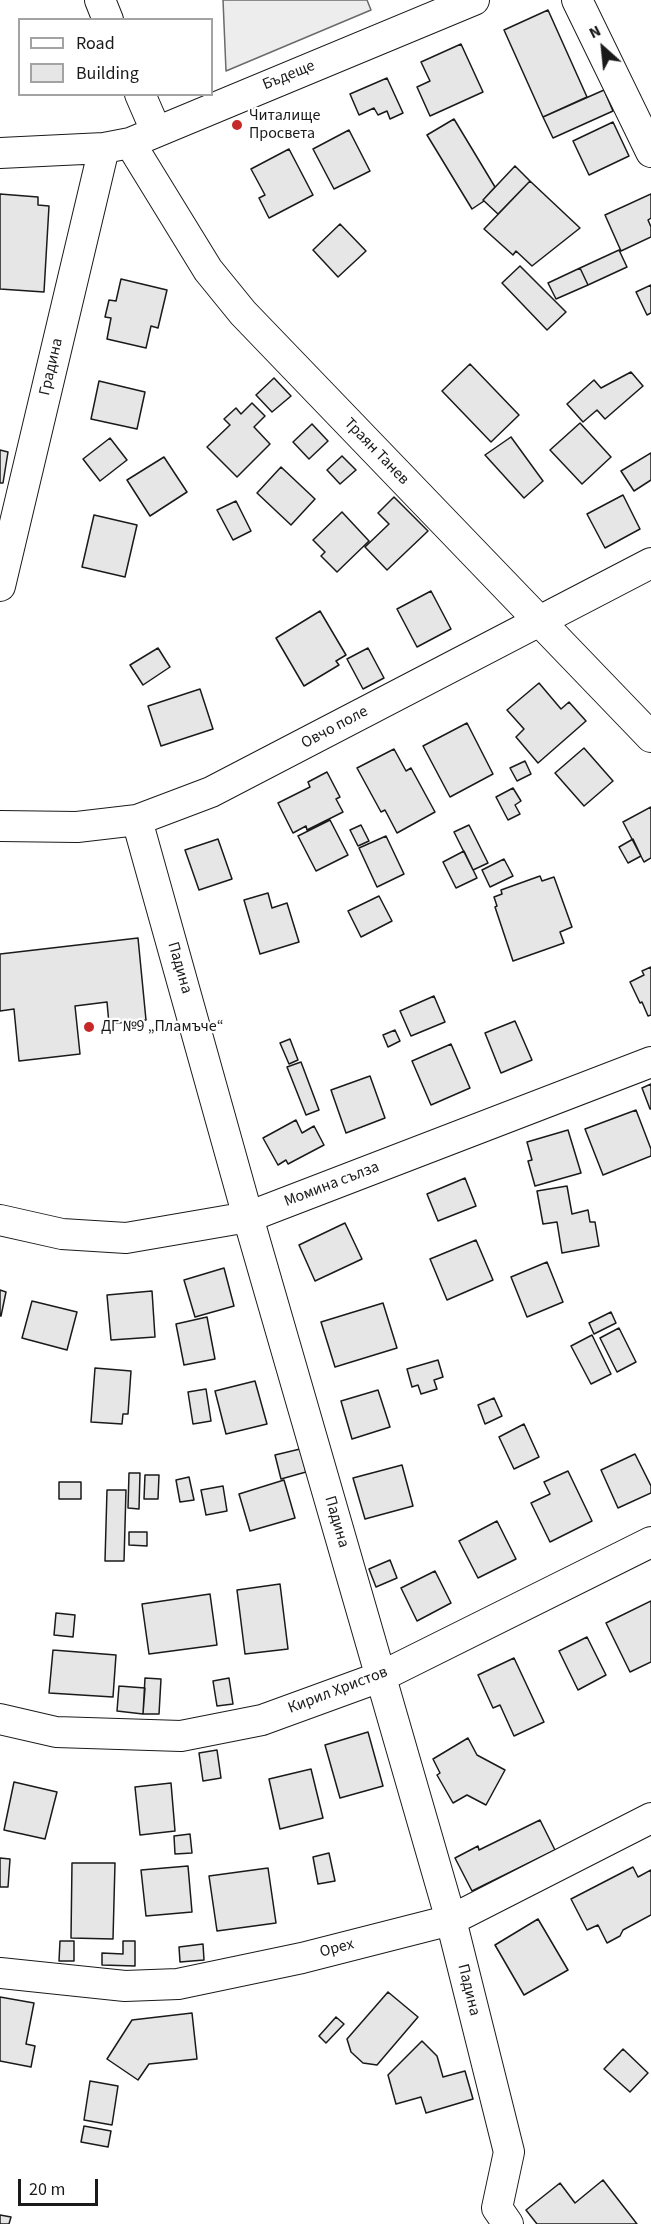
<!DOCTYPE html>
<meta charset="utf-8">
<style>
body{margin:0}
#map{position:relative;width:651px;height:2224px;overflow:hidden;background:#fff;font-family:"Source Sans 3",sans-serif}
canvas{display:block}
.legend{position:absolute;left:18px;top:18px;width:195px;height:78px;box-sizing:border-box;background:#fff;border:2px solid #a3a3a3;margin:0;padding:8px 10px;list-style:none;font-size:18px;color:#1a1a1a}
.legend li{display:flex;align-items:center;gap:12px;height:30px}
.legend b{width:30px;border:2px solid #a3a3a3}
.north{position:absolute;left:573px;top:18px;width:60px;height:60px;-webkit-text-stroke:4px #fff;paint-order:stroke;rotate:333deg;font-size:16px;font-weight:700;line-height:24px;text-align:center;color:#1a1a1a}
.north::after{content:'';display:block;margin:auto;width:21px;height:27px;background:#1a1a1a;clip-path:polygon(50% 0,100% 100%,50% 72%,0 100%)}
.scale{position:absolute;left:18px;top:2179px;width:80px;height:27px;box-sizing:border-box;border:3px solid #1a1a1a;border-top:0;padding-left:8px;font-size:18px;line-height:21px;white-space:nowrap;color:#1a1a1a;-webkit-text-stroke:4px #fff;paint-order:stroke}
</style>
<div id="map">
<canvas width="651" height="2224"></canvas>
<ul class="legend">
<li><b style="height:8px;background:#fff"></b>Road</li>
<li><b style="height:16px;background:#e6e6e6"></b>Building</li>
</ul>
<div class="north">N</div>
<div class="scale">20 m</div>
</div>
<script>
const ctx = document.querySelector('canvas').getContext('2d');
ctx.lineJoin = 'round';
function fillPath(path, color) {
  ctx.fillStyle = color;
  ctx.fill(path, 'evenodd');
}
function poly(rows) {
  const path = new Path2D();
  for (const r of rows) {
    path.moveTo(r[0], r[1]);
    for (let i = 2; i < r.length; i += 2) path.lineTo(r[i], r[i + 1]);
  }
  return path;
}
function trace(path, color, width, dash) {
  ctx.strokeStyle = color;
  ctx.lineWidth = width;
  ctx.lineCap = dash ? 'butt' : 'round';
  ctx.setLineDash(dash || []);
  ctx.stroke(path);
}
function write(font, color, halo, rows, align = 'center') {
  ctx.font = font + ' "Source Sans 3",sans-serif';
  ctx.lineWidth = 4.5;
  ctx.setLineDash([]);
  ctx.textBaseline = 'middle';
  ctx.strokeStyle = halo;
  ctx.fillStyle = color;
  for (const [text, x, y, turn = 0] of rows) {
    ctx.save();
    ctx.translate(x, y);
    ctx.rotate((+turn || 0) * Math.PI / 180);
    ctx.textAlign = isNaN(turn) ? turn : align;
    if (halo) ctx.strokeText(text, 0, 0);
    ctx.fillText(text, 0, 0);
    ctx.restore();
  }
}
const built = poly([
 [223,0,367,0,371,10,226,71,223,0]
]);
const building = poly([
 [548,10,587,97,543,117,504,30,548,10],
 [461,44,483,92,430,116,417,87,430,81,421,62,461,44],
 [387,78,403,113,390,119,387,111,378,115,374,108,359,115,350,94,387,78],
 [604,90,613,111,553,138,543,117,604,90],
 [454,119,495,187,483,200,484,201,472,209,427,135,454,119],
 [613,122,629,156,589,175,573,141,613,122],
 [349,130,370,171,334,189,313,149,349,130],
 [289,149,313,195,269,218,259,198,265,195,251,169,289,149],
 [515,166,530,181,498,214,483,200,515,166],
 [530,181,580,228,532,266,516,251,513,255,484,229,530,181],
 [0,194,38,197,38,205,49,206,44,292,0,289,0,194],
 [651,194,651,218,648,220,651,227,651,237,621,251,605,215,651,194],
 [340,224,366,251,338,277,313,250,340,224],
 [619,250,627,267,588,285,580,268,619,250],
 [520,266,566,312,547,330,502,283,520,266],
 [580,268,588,285,556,299,548,283,580,268],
 [121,279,167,290,158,328,151,326,146,348,107,339,111,318,105,317,109,300,116,301,121,279],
 [651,285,651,313,647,315,636,292,651,285],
 [470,364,519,415,491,442,442,391,470,364],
 [631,372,643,386,605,419,597,410,583,422,567,404,594,380,601,388,631,372],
 [274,378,291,396,272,412,256,395,274,378],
 [99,381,145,392,137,429,91,419,99,381],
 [252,403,265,416,254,427,270,444,237,477,207,447,230,425,224,419,236,408,241,414,252,403],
 [580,423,611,457,582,484,550,450,580,423],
 [312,424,328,441,309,459,293,442,312,424],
 [511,437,543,481,524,498,485,455,511,437],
 [110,438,127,460,100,481,83,459,110,438],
 [0,450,8,452,3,483,0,483,0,450],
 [651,453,651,480,634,491,621,471,651,453],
 [342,456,356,470,340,484,327,470,342,456],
 [164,457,187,492,150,516,127,480,164,457],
 [281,467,315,499,291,525,257,493,281,467],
 [623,495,640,529,605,548,587,514,623,495],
 [394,497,428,531,387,570,365,547,389,524,378,513,394,497],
 [236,501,251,531,233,540,217,510,236,501],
 [342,512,369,541,337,572,321,556,325,552,313,540,342,512],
 [94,515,137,525,125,577,82,567,94,515],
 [431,591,451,629,417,647,397,609,431,591],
 [320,611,346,655,336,661,339,665,304,686,276,638,320,611],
 [158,648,170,667,143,685,130,665,158,648],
 [368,648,384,678,363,689,347,659,368,648],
 [539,683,561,709,569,702,586,721,538,763,516,737,524,729,507,710,539,683],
 [200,689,213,729,161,746,148,706,200,689],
 [467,723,493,774,450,797,423,746,467,723],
 [584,748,613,781,584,806,555,773,584,748],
 [394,749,406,771,411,768,435,812,397,833,385,810,381,812,357,768,394,749],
 [525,761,531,774,517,781,510,768,525,761],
 [327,772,340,797,336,799,343,812,307,830,306,826,293,833,278,803,310,787,308,782,327,772],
 [513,788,521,801,515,805,520,814,508,820,496,797,513,788],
 [651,807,651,858,644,862,623,822,651,807],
 [330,820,348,855,316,871,298,836,330,820],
 [361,825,369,841,358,846,350,830,361,825],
 [469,825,488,863,473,870,454,832,469,825],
 [386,836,404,874,377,887,359,848,386,836],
 [218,839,232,879,199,890,185,850,218,839],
 [633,839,641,856,628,863,619,847,633,839],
 [464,851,477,878,456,888,443,862,464,851],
 [504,859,513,876,490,887,482,870,504,859],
 [540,876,542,881,554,877,572,927,560,932,564,943,513,961,495,907,497,906,494,897,502,894,501,890,540,876],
 [268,893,272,908,287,903,299,942,260,954,244,900,268,893],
 [379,896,392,921,361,937,348,911,379,896],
 [138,938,146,1020,109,1024,107,1002,75,1006,80,1054,19,1061,14,1009,0,1011,0,954,138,938],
 [651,967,651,1015,648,1016,642,1002,640,1003,630,982,644,975,642,971,651,967],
 [434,996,445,1022,411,1036,400,1011,434,996],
 [515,1021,532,1060,501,1073,485,1033,515,1021],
 [395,1030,400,1041,388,1047,383,1035,395,1030],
 [290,1039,298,1060,289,1064,280,1043,290,1039],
 [451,1044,470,1088,431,1105,412,1061,451,1044],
 [301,1062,319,1110,306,1115,287,1067,301,1062],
 [370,1076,385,1118,346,1133,331,1090,370,1076],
 [651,1084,651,1109,650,1109,642,1088,651,1084],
 [636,1110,651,1149,651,1156,603,1175,585,1129,636,1110],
 [296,1120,302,1133,314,1126,324,1145,288,1164,286,1160,278,1165,263,1138,296,1120],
 [568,1130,581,1173,535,1186,528,1161,532,1160,527,1142,568,1130],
 [465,1178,476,1206,438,1221,427,1194,465,1178],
 [567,1186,572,1214,588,1210,590,1222,595,1222,599,1246,562,1253,557,1222,543,1224,537,1191,567,1186],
 [345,1223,362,1259,315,1281,299,1245,345,1223],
 [476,1240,493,1280,447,1300,430,1259,476,1240],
 [547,1262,563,1302,527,1317,511,1277,547,1262],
 [224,1268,234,1306,195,1317,184,1280,224,1268],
 [0,1290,6,1292,1,1316,0,1316,0,1290],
 [152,1291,155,1337,111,1340,107,1295,152,1291],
 [32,1301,77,1312,67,1350,22,1338,32,1301],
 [383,1303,397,1348,335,1367,321,1322,383,1303],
 [611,1312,616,1323,594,1334,589,1323,611,1312],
 [207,1317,215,1359,184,1365,176,1324,207,1317],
 [619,1328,636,1362,617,1372,600,1338,619,1328],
 [592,1335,611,1374,591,1384,571,1346,592,1335],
 [438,1360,443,1377,434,1380,437,1389,421,1394,418,1385,412,1387,407,1369,438,1360],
 [95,1368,131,1371,128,1414,123,1414,122,1424,91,1422,95,1368],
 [255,1381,267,1424,226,1434,215,1391,255,1381],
 [206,1389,211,1421,193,1424,188,1392,206,1389],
 [378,1390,390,1427,352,1439,341,1401,378,1390],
 [494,1398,502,1416,485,1424,478,1405,494,1398],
 [524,1424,539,1457,514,1469,499,1437,524,1424],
 [300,1449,306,1472,281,1479,275,1455,300,1449],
 [635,1454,651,1486,651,1493,618,1508,601,1470,635,1454],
 [402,1465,413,1506,365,1519,353,1478,402,1465],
 [568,1471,592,1521,550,1542,531,1503,550,1494,544,1482,568,1471],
 [129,1473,140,1473,139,1509,128,1508,129,1473],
 [145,1475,159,1475,158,1499,144,1499,145,1475],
 [189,1477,194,1500,180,1502,176,1480,189,1477],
 [284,1480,295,1518,250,1531,239,1494,284,1480],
 [59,1482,81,1482,81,1499,59,1499,59,1482],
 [223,1486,227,1511,206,1515,201,1490,223,1486],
 [107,1490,126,1490,124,1561,105,1561,107,1490],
 [497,1521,516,1559,478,1578,459,1541,497,1521],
 [129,1532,147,1532,147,1546,129,1545,129,1532],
 [390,1560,397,1578,376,1587,369,1569,390,1560],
 [435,1571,451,1603,417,1621,401,1588,435,1571],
 [280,1584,288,1649,245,1654,237,1590,280,1584],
 [210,1594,217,1645,149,1654,142,1604,210,1594],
 [651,1601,651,1662,630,1672,606,1623,651,1601],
 [56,1613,75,1615,73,1637,54,1635,56,1613],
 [587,1637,606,1675,578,1690,559,1651,587,1637],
 [53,1650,116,1655,113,1697,49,1693,53,1650],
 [514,1658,544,1722,514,1736,500,1705,493,1708,478,1675,514,1658],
 [145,1678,161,1679,159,1714,143,1714,145,1678],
 [229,1678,233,1704,217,1706,213,1681,229,1678],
 [119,1686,145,1688,143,1714,117,1711,119,1686],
 [368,1732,383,1786,340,1798,325,1745,368,1732],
 [468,1738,477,1755,505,1770,486,1805,467,1795,453,1803,437,1775,440,1773,433,1759,468,1738],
 [217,1750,221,1778,203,1781,199,1753,217,1750],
 [311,1769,323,1818,280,1829,269,1779,311,1769],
 [14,1782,57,1792,45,1839,4,1830,14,1782],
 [171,1783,175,1831,140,1835,135,1787,171,1783],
 [540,1820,555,1850,472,1891,455,1858,478,1846,479,1850,540,1820],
 [190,1834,192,1853,175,1854,174,1836,190,1834],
 [329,1853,335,1881,318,1884,313,1857,329,1853],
 [0,1858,10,1859,8,1887,0,1887,0,1858],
 [72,1863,115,1863,113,1939,71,1938,72,1863],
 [188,1866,192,1912,146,1916,141,1870,188,1866],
 [633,1867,638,1877,651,1870,651,1915,623,1930,620,1936,607,1943,598,1925,587,1930,571,1899,633,1867],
 [268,1868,276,1923,217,1931,209,1876,268,1868],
 [538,1919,568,1970,524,1995,495,1945,538,1919],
 [60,1941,74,1941,74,1961,59,1961,60,1941],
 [123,1941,135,1941,135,1966,102,1965,102,1953,123,1954,123,1941],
 [203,1944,204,1960,180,1962,179,1947,203,1944],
 [388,1992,418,2017,377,2065,363,2063,351,2052,347,2039,388,1992],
 [0,1997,34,2003,26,2044,35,2046,31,2067,0,2061,0,1997],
 [192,2013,197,2059,149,2064,138,2080,107,2059,132,2020,192,2013],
 [336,2017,344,2024,326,2043,319,2036,336,2017],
 [422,2041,437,2056,443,2077,465,2071,473,2099,426,2113,421,2097,396,2104,388,2075,422,2041],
 [623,2049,648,2073,630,2092,604,2069,623,2049],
 [90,2081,118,2086,112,2125,84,2120,90,2081],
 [84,2126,111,2131,108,2147,81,2142,84,2126],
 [603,2180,637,2224,537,2224,526,2210,560,2183,575,2203,603,2180],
 [0,2215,11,2217,9,2224,0,2224,0,2215]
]);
const minor = poly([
 [100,0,108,20],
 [577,0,651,152],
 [140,94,156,131],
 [130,143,208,270,243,313,651,737],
 [0,153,104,148,130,143,474,0],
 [0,586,104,148],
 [137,820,248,1217,451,1920,509,2152,497,2208,508,2224],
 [0,826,77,827,137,820,211,792,651,563],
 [0,1220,62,1234,126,1238,248,1217,651,1062],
 [0,1719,56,1732,181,1736,262,1720,380,1677,651,1542],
 [0,1973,125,1986,178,1984,302,1958,451,1920,651,1818]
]);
const markers = [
 [237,125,6,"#c62828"],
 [89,1027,6,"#c62828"]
];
const streetNames = [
 ["Бъдеще",289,76,-22],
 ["Градина",52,367,-77],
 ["Траян Танев",376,452,46],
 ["Овчо поле",335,728,-28],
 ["Падина",179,968,74],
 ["Момина сълза",332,1185,-21],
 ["Падина",336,1522,74],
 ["Кирил Христов",338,1691,-21],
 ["Орех",337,1949,-15],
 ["Падина",468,1990,76]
];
const poiNames = [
 ["Читалище",249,116],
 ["Просвета",249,134],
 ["ДГ №9 „Пламъче“",101,1027]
];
fillPath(built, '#ededed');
trace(built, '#6a6a6a', 1.5);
fillPath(building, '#e6e6e6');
trace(building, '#1a1a1a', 1.5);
trace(minor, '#1a1a1a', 32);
trace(minor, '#fff', 30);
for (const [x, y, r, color] of markers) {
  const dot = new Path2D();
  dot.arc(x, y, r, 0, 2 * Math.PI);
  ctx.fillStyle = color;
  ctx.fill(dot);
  trace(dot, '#fff', 2);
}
write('16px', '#1a1a1a', '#fff', streetNames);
write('16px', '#1a1a1a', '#fff', poiNames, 'left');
</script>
